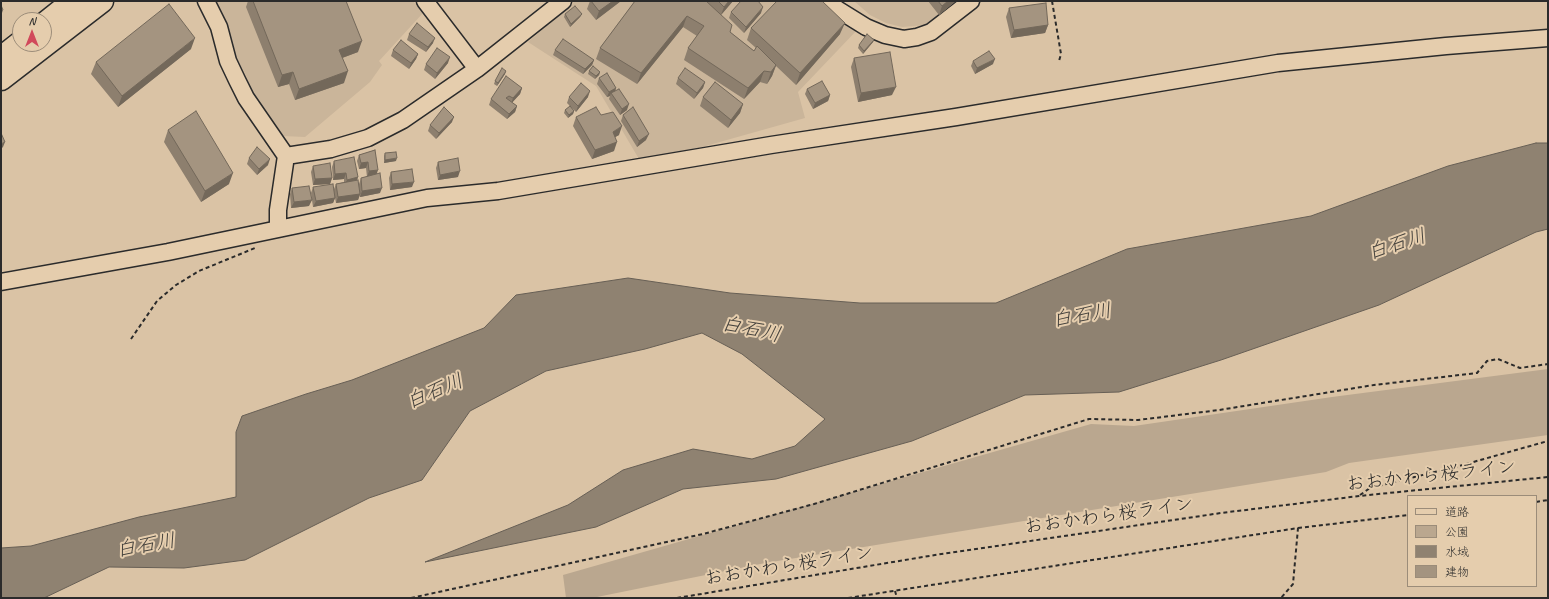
<!DOCTYPE html>
<meta charset="utf-8">
<style>
body{margin:0}
#map{position:relative;width:1549px;height:599px;overflow:hidden;background:#dac3a5;font-family:Caveat,"Klee One",sans-serif}
canvas{display:block}
.frame{position:absolute;inset:0;border:2px solid #2b2b2b;pointer-events:none}
.legend{position:absolute;left:1407px;top:495px;width:130px;height:92px;box-sizing:border-box;background:#e5cdad;border:1px solid #9b8c79;margin:0;padding:5px 7px;list-style:none;font-size:12px;color:#2b2b2b}
.legend li{display:flex;align-items:center;gap:8px;height:20px}
.legend b{width:20px;border:1px solid #9b8c79}
.north{position:absolute;left:12px;top:12px;width:40px;height:40px;box-sizing:border-box;background:#e5cdad;border:1px solid #9b8c79;border-radius:50%;rotate:0deg;font-size:11px;font-weight:700;line-height:16px;text-align:center;color:#2b2b2b}
.north::after{content:'';display:block;margin:auto;width:14px;height:18px;background:#d1495b;clip-path:polygon(50% 0,100% 100%,50% 72%,0 100%)}
</style>
<div id="map">
<canvas width="1549" height="599"></canvas>
<div class="frame"></div>
<ul class="legend">
<li><b style="height:5px;background:#e5cdad"></b>道路</li>
<li><b style="height:11px;background:#baa78f"></b>公園</li>
<li><b style="height:11px;background:#8f8271"></b>水域</li>
<li><b style="height:11px;background:#a49480"></b>建物</li>
</ul>
<div class="north">N</div>
</div>
<script>
const ctx = document.querySelector('canvas').getContext('2d');
ctx.lineJoin = 'round';
function fillPath(path, color) {
  ctx.fillStyle = color;
  ctx.fill(path, 'evenodd');
}
function poly(rows) {
  const path = new Path2D();
  for (const r of rows) {
    path.moveTo(r[0], r[1]);
    for (let i = 2; i < r.length; i += 2) path.lineTo(r[i], r[i + 1]);
  }
  return path;
}
function trace(path, color, width, dash) {
  ctx.strokeStyle = color;
  ctx.lineWidth = width;
  ctx.lineCap = dash ? 'butt' : 'round';
  ctx.setLineDash(dash || []);
  ctx.stroke(path);
}
function write(font, color, halo, rows, align = 'center') {
  ctx.font = font + ' Caveat,"Klee One",sans-serif';
  ctx.lineWidth = 4;
  ctx.setLineDash([]);
  ctx.textBaseline = 'middle';
  ctx.strokeStyle = halo;
  ctx.fillStyle = color;
  for (const [text, x, y, turn = 0] of rows) {
    ctx.save();
    ctx.translate(x, y);
    ctx.rotate((+turn || 0) * Math.PI / 180);
    ctx.textAlign = isNaN(turn) ? turn : align;
    if (halo) ctx.strokeText(text, 0, 0);
    ctx.fillText(text, 0, 0);
    ctx.restore();
  }
}
const built = poly([
 [214,1,413,1,423,13,379,61,382,65,370,82,305,137,283,136,241,76],
 [575,1,825,1,858,29,798,92,805,118,702,147,639,159,596,86,528,42],
 [854,1,962,1,926,25,902,27,886,23,870,15]
]);
const green = poly([
 [1548,369,1548,435,1349,463,1326,472,765,563,592,598,566,598,563,575,1091,424,1134,426,1332,397]
]);
const water = poly([
 [1536,143,1548,143,1548,229,1536,232,1379,305,1221,360,1119,392,1025,395,912,441,776,479,683,489,596,527,425,562,568,505,623,470,693,449,752,459,795,446,825,419,742,354,702,333,645,349,546,371,470,411,422,480,369,498,245,560,184,568,109,567,44,598,1,598,1,548,31,546,139,517,236,497,236,432,242,416,306,394,352,380,484,328,516,295,628,278,730,293,860,303,996,303,1127,249,1311,216,1448,166,1536,143]
]);
const path = poly([
 [1052,1,1061,54,1059,61],
 [131,339,157,301,176,285,199,271,255,248],
 [1360,495,1370,488,1459,466,1548,441],
 [1536,502,1548,500],
 [1298,528,1408,515],
 [895,591,897,598],
 [411,598,703,534,814,504,1089,419,1138,420,1219,410,1374,385,1477,373,1487,361,1498,359,1520,368,1548,364],
 [677,598,935,555,1221,513,1359,496,1548,477],
 [848,598,1298,528,1293,584,1281,598]
]);
const minor = poly([
 [206,1,219,27,228,61,237,80,246,98,286,156,278,210,278,229],
 [425,1,477,69],
 [828,1,837,9,866,27,885,35,904,39,917,37,931,32,971,1],
 [286,156,331,149,368,138,403,120,477,69,563,1],
 [1,282,168,252,427,198,498,191,771,145,956,117,1278,63,1446,46,1548,38]
]);
const highway = poly([
 [44,24,73,1],
 [1,58,20,43],
 [1,79,102,1]
]);
const wall = poly([
 [248,1,346,1,358,52,342,58,344,83,295,100,289,84,278,87,246,7],
 [590,1,621,1,596,20,587,9],
 [635,1,733,1,721,15,730,32,754,51,756,48,747,40,751,28,840,34,796,85,776,66,772,76,767,84,760,82,744,99,684,60,688,48,697,36,683,27,637,84,596,59,600,48],
 [928,1,956,1,939,15],
 [1009,8,1048,25,1045,33,1011,38,1006,17],
 [731,12,761,13,744,33,729,18],
 [565,14,582,14,580,17,570,27,564,17],
 [409,34,433,43,426,52,407,40],
 [874,40,873,42,863,54,858,48,859,45],
 [191,49,118,107,91,74,96,62],
 [393,50,418,54,416,59,409,69,391,56],
 [555,50,594,60,592,65,583,74,553,55],
 [854,58,892,95,858,102,851,67],
 [973,61,993,64,975,74,971,66],
 [448,63,435,79,424,70,426,64],
 [506,71,505,74,497,86,494,84,495,81],
 [589,71,600,72,599,75,595,79,588,74],
 [599,78,616,88,615,92,627,110,620,115,609,99,610,96,607,97,597,84],
 [678,78,705,82,703,88,694,99,676,84],
 [522,88,520,94,512,102,517,106,515,112,507,119,489,105,491,99],
 [807,89,830,95,828,101,813,109,805,94],
 [569,97,588,97,576,112,571,107,574,111,573,114,568,118,564,113,565,110,570,106,567,103],
 [703,97,743,104,740,113,728,128,700,106],
 [601,115,619,135,615,137,614,151,592,159,573,126,576,117],
 [623,115,646,140,637,147,621,121],
 [452,122,436,139,428,131,430,125],
 [168,130,229,184,201,202,164,142],
 [375,150,377,174,380,193,360,197,360,195,358,200,336,203,335,198,333,203,313,207,311,193,313,187,334,189,336,184,344,182,344,179,333,180,332,167,334,161,358,177,357,180,359,184,361,178,367,177,366,168,359,169,357,161,359,155],
 [385,153,396,161,384,163,384,156],
 [249,158,268,165,257,175,247,164],
 [438,162,458,177,438,180,436,168],
 [313,166,332,178,330,184,313,185,311,172],
 [391,172,412,187,390,190,389,178],
 [292,188,309,206,291,208,290,194]
]);
const shadedWall = poly([
 [613,1,621,1,596,20,599,11],
 [729,1,733,1,721,15,724,7],
 [948,1,956,1,939,15,942,6],
 [763,7,761,13,744,33,746,27],
 [3,10,1,16,1,11],
 [582,14,580,17,570,27,571,24],
 [687,16,683,27,637,84,641,73],
 [845,23,840,34,796,85,800,73],
 [1048,25,1045,33,1011,38,1014,30],
 [195,38,191,49,118,107,122,96],
 [435,38,433,43,426,52,428,47],
 [874,40,873,42,863,54,864,51],
 [362,41,358,52,334,61,339,50],
 [418,54,416,59,409,69,411,63],
 [450,57,448,63,435,79,437,73],
 [995,59,993,64,975,74,977,68],
 [594,60,592,65,583,74,585,69],
 [776,65,772,76,767,84,771,72],
 [348,71,344,83,295,100,299,89],
 [506,71,505,74,497,86,498,83],
 [764,71,760,82,744,99,748,88],
 [293,72,289,84,278,87,282,75],
 [600,72,599,75,595,79,596,76],
 [705,82,703,88,694,99,697,93],
 [896,87,892,95,858,102,861,93],
 [522,88,520,94,511,104,513,98],
 [616,88,614,94,611,93,610,96,607,97,609,92],
 [590,91,588,97,576,112,578,106],
 [830,95,828,101,813,109,815,103],
 [629,104,627,110,620,115,622,109],
 [743,104,740,113,728,128,731,120],
 [517,106,515,112,507,119,509,114],
 [574,111,573,114,568,118,569,115],
 [454,117,452,122,436,139,439,133],
 [622,126,619,135,610,140,613,132],
 [649,134,646,140,637,147,639,141],
 [5,142,3,147,1,149,1,144],
 [617,142,614,151,592,159,595,150],
 [397,158,396,161,384,163,385,160],
 [270,159,268,165,257,175,259,169],
 [368,162,366,168,359,169,361,163],
 [378,170,376,176,367,177,369,171],
 [460,171,458,177,438,180,440,175],
 [233,173,229,184,201,202,205,191],
 [346,173,344,179,333,180,335,174],
 [358,177,356,183,344,186,347,180],
 [332,178,330,184,313,185,315,179],
 [414,182,412,187,390,190,392,184],
 [382,188,380,193,360,197,362,191],
 [360,194,358,200,336,203,338,197],
 [335,198,333,203,313,207,316,201],
 [312,200,309,206,291,208,294,202]
]);
const building = poly([
 [253,1,346,1,362,41,339,50,348,71,299,89,293,72,282,75,253,1],
 [591,1,613,1,599,11,591,1],
 [635,1,706,1,732,25,730,32,754,51,757,46,776,65,771,72,764,71,748,88,688,48,704,26,687,16,641,73,600,48,635,1],
 [718,1,729,1,724,7,718,1],
 [741,1,758,1,763,7,746,27,731,12,741,1],
 [777,1,822,1,845,23,800,73,751,28,777,1],
 [938,1,948,1,942,6,938,1],
 [1046,3,1048,25,1014,30,1009,8,1046,3],
 [169,4,195,38,122,96,96,62,169,4],
 [1,5,3,10,1,11,1,5],
 [575,6,582,14,571,24,565,14,575,6],
 [417,23,435,38,428,47,409,34,417,23],
 [867,34,874,40,864,51,859,45,867,34],
 [563,39,594,60,585,69,555,50,563,39],
 [401,40,418,54,411,63,393,50,401,40],
 [437,48,450,57,437,73,426,64,437,48],
 [989,51,995,59,977,68,973,61,989,51],
 [890,52,896,87,861,93,854,58,890,52],
 [593,66,600,72,596,76,589,71,593,66],
 [502,68,506,71,498,83,495,81,502,68],
 [685,68,705,82,697,93,678,78,685,68],
 [607,73,616,88,609,92,599,78,607,73],
 [506,76,522,88,513,98,509,96,506,98,517,106,509,114,491,99,506,76],
 [822,81,830,95,815,103,807,89,822,81],
 [715,82,743,104,731,120,703,97,715,82],
 [581,83,590,91,578,106,569,97,581,83],
 [619,89,629,104,622,109,611,93,619,89],
 [570,106,574,111,569,115,565,110,570,106],
 [444,107,454,117,439,133,430,125,444,107],
 [596,107,601,115,613,112,622,126,613,132,617,142,595,150,576,117,596,107],
 [633,107,649,134,639,141,623,115,633,107],
 [196,111,233,173,205,191,168,130,196,111],
 [1,133,5,142,1,144,1,133],
 [257,147,270,159,259,169,249,158,257,147],
 [375,150,378,170,369,171,368,162,361,163,359,155,375,150],
 [396,152,397,158,385,160,385,153,396,152],
 [354,157,358,177,347,180,346,173,335,174,334,161,354,157],
 [458,158,460,171,440,175,438,162,458,158],
 [330,163,332,178,315,179,313,166,330,163],
 [412,169,414,182,392,184,391,172,412,169],
 [380,173,382,188,362,191,361,178,380,173],
 [358,180,360,194,338,197,336,184,358,180],
 [333,184,335,198,316,201,313,187,333,184],
 [309,186,312,200,294,202,292,188,309,186]
]);
const streetNames = [
 ["おおかわら桜ライン",1431,476,-6],
 ["おおかわら桜ライン",1109,516,-8],
 ["おおかわら桜ライン",789,566,-9]
];
const waterNames = [
 ["白石川",1397,245,-18],
 ["白石川",1082,316,-10],
 ["白石川",751,330,12],
 ["白石川",435,392,-23],
 ["白石川",146,546,-10]
];
fillPath(built, '#cab59a');
fillPath(green, '#baa78f');
fillPath(water, '#8f8271');
trace(water, '#675f55', 1);
trace(minor, '#2b2b2b', 19);
trace(highway, '#2b2b2b', 25);
trace(path, '#2b2b2b', 2, [4, 3]);
trace(minor, '#e5cdad', 16);
trace(highway, '#e5cdad', 22);
fillPath(wall, '#8d7f6e');
fillPath(shadedWall, '#73685a');
fillPath(building, '#a49480');
trace(building, '#73685a', 1);
write('19px', '#2b2b2b', '#e5cdad', streetNames);
write('italic 20px', '#44413c', '#e5cdad', waterNames);
</script>
